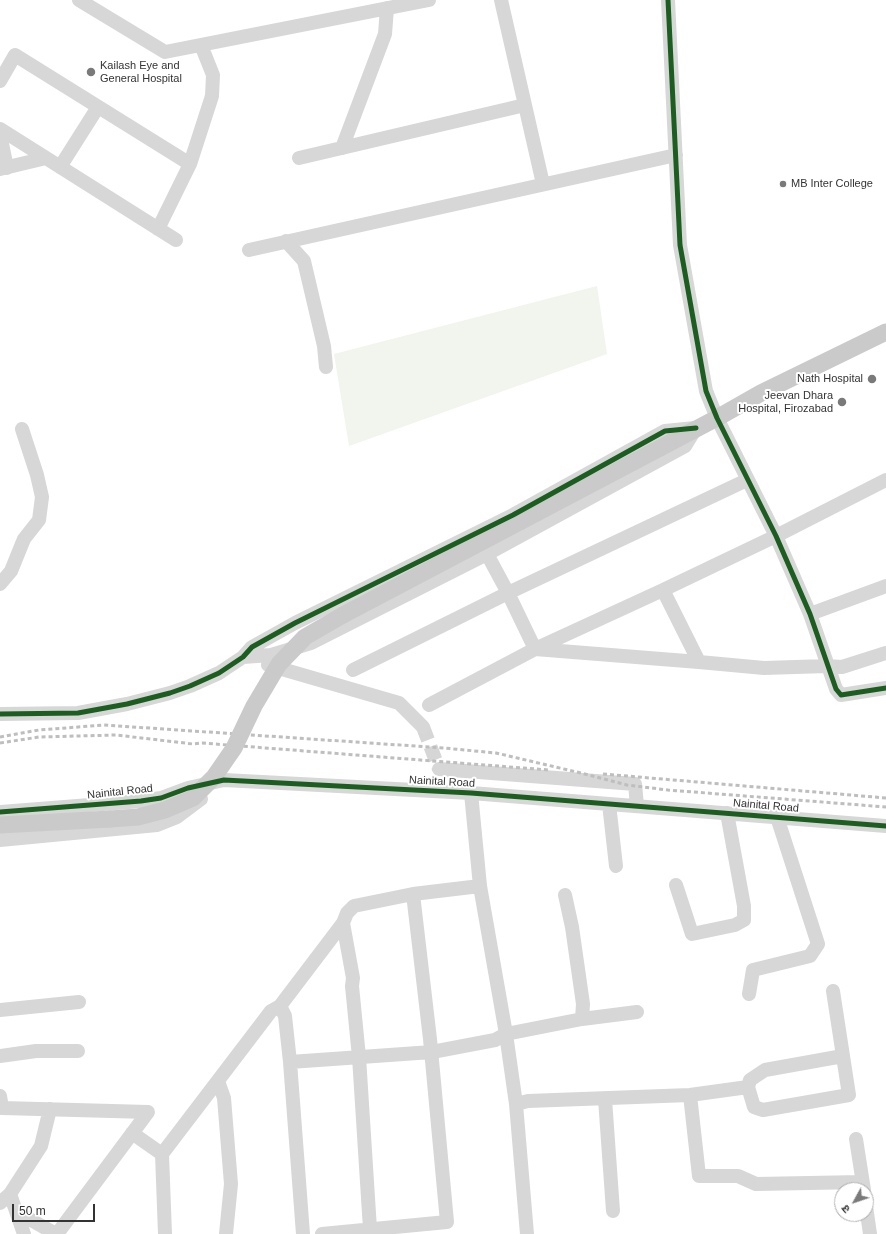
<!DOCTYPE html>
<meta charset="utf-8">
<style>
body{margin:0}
#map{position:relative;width:886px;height:1234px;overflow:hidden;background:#fff;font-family:Helvetica,"Noto Sans Devanagari",sans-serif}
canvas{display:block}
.north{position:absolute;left:834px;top:1182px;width:40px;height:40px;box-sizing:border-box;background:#fff;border:1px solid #adadad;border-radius:50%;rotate:230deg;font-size:11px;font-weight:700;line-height:16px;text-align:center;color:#333}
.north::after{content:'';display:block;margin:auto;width:14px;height:18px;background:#7a7a7a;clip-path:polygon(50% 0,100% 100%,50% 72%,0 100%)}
.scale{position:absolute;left:12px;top:1204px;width:83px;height:18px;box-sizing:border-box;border:2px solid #333;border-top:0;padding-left:5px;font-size:12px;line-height:14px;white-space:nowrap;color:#333;-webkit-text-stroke:3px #fff;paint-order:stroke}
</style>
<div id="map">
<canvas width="886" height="1234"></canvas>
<div class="north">उ</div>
<div class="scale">50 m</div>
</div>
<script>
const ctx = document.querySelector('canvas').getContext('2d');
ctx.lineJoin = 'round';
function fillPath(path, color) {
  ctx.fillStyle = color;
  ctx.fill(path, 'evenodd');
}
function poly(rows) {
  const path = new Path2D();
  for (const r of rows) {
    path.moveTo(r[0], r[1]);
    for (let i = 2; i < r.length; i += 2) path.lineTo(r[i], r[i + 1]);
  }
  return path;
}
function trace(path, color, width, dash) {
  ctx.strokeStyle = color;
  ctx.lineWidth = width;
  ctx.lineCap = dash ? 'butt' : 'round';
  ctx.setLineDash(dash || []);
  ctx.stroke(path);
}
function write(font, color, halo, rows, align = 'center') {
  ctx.font = font + ' Helvetica,sans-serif';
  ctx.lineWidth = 4;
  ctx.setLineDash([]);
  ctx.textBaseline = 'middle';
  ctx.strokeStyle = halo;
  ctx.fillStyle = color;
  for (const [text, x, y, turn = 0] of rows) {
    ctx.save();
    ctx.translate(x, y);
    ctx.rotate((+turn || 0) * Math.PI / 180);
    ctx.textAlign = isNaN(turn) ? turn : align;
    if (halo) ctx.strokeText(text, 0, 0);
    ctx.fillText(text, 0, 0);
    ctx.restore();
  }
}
const green = poly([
 [597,286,607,354,349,446,334,354]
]);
const minorTunnel = poly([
 [423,727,439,769]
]);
const minor = poly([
 [79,0,165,52,429,0],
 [501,0,543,184],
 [668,0,680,245,706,391,717,418,776,536,810,614,836,689,841,695,886,688],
 [0,81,15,55,190,164],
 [0,129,176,240],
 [0,134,7,168],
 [342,148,385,34,387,8],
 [299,158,525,105],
 [60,167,98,107],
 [0,169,46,158],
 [158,229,190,164,212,96,213,75,201,45],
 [286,241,304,261,324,346,326,367],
 [249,250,676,155],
 [886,480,776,536,663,590,699,662,764,668,827,666,842,667,886,653],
 [0,584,11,571,24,539,39,520,42,497,37,475,22,429],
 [810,614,886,586],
 [537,648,663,590],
 [535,649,699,662],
 [243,657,271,655,311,643,487,554,685,446,696,428],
 [268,665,399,703,423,727],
 [353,670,508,593,747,480],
 [429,705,535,649,508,593,487,554],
 [0,714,78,713,127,704,170,693,190,686,219,673,243,657,252,647,295,623,513,515,665,431,695,428],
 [439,769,635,784,637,806],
 [609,804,616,866],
 [0,812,141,801,161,798,188,788,224,780,471,793,886,826],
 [0,840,157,825,177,817,201,799],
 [676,885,692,934,735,925,744,920,744,906,727,813],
 [480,886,506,1034,516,1104,527,1234],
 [565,895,572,927,583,1004,582,1019],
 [343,923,353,978,352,986,359,1057,370,1229],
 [833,991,849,1095,763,1110,754,1107,748,1087,750,1080,765,1070,843,1056],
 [749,994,753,970,810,956,818,944,777,817],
 [280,1006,285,1016,290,1062,303,1234],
 [0,1010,79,1002],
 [0,1056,36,1051,78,1051],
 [290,1062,432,1052,495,1040,506,1034,582,1019,637,1012],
 [218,1081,224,1098,231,1184,226,1234],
 [690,1095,699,1176,738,1176,756,1184,862,1182],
 [0,1096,2,1108,148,1112,57,1234],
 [605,1099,613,1211],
 [516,1104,528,1101,690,1095,748,1087],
 [132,1133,162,1154],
 [856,1139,864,1190],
 [10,1194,41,1146,50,1109],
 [0,1203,10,1194,24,1234],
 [866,1206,870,1234],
 [17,1212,56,1234],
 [165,1234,162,1154,271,1011,280,1006,343,923,347,913,354,906,413,894],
 [322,1234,447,1222,430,1039,413,894,480,886,471,793]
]);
const major = poly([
 [343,615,717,418,761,393,886,332],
 [0,825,110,819]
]);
const rail = poly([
 [0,737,39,730,104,725,444,748,496,753,581,773,627,785,668,790,886,807],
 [0,743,39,737,116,735,193,744,202,743,549,770],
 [603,774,886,798]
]);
const majorBridge = poly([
 [110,819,138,817,165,810,193,798,214,777,234,748,254,706,279,664,305,637,343,615]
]);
const cycleway = poly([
 [668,0,680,245,706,391,717,418,776,536,810,614,836,689,841,695,886,688],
 [0,714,78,713,127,704,170,693,190,686,219,673,243,657,252,647,295,623,513,515,665,431,696,428],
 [0,812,141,801,161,798,188,788,224,780,471,793,886,826]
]);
const markers = [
 [91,72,5,"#7a7a7a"],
 [783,184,4,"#7a7a7a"],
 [872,379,5,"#7a7a7a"],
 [842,402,5,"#7a7a7a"]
];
const poiNames = [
 ["Kailash Eye and",100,66],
 ["General Hospital",100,79],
 ["MB Inter College",791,184],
 ["Nath Hospital",863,379,"right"],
 ["Jeevan Dhara",833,396,"right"],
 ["Hospital, Firozabad",833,409,"right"]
];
const streetNames = [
 ["Nainital Road",442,782,3],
 ["Nainital Road",120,792,-6],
 ["Nainital Road",766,806,5]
];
fillPath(green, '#f1f5ed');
trace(minorTunnel, '#d6d6d6', 14, [14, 7]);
trace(minor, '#d7d7d7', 14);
trace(major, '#cacaca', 17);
trace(rail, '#bebebe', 3, [4, 3]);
trace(majorBridge, '#cacaca', 17);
trace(cycleway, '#1b5e20', 5);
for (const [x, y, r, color] of markers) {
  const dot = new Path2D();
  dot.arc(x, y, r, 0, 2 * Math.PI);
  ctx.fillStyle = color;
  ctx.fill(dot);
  trace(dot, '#fff', 1.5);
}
write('11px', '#333', '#fff', poiNames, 'left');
write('11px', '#333', '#fff', streetNames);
</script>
